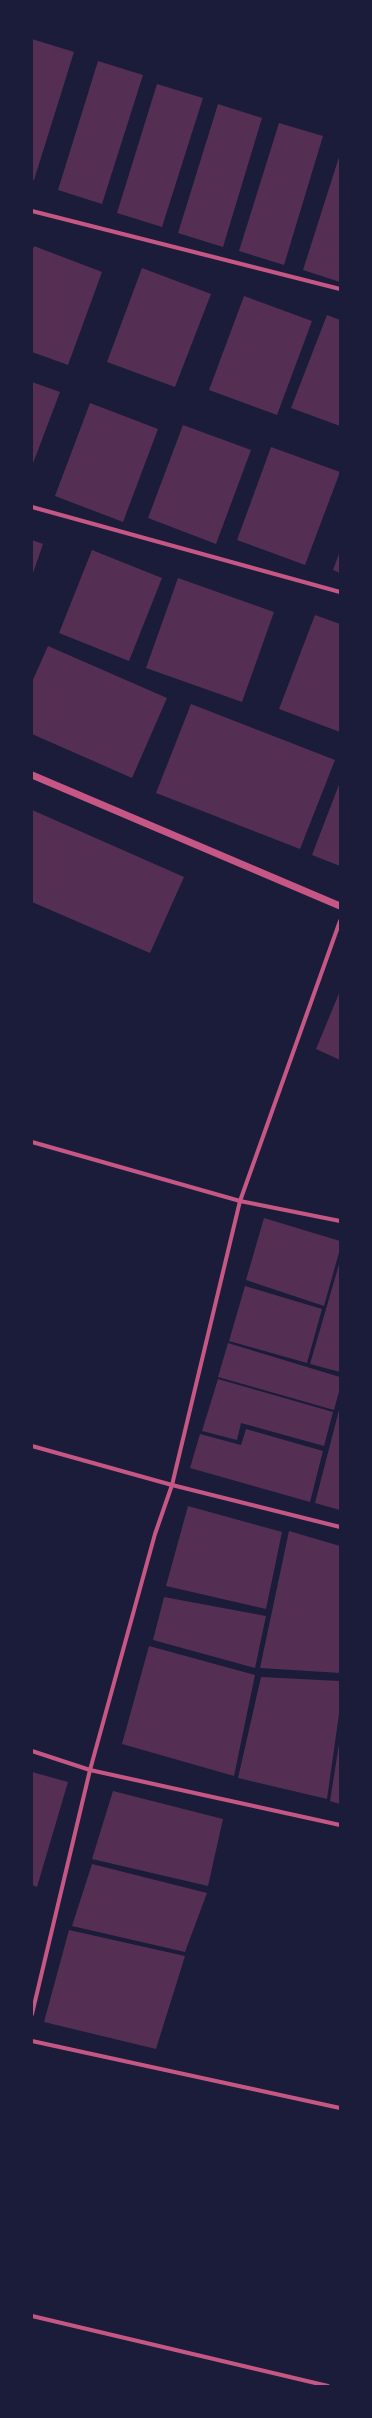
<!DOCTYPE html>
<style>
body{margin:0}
#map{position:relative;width:372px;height:2418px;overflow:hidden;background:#1b1b3a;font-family:Ubuntu,sans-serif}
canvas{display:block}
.frame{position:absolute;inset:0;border:33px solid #1b1b3a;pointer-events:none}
</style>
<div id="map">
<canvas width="372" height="2418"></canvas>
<div class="frame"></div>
</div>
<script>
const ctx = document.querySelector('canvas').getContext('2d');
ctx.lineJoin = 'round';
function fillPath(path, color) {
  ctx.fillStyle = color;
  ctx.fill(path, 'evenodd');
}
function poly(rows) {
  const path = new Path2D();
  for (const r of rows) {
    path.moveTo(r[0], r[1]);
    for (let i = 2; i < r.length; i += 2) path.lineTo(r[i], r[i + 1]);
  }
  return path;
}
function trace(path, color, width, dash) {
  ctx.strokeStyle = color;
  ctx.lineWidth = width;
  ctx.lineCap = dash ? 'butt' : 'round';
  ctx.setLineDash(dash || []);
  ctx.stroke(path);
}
const building = poly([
 [32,39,74,52,34,180,32,180],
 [98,61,143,75,102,204,58,190],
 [157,84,203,98,162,227,117,213],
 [218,104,262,118,223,247,178,233],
 [279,123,323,136,284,265,239,251],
 [340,154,340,282,303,270],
 [34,246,102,272,68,365,32,352,32,252],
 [142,268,211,294,175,387,107,362],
 [244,296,312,321,277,415,209,390],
 [327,315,340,320,340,426,291,408],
 [32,382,60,392,32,466],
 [90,403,158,429,123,522,55,496],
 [183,425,251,450,216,544,148,518],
 [271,447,340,472,305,565,237,540],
 [32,540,43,544,32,576],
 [92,550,162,578,129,661,59,633],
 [340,551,340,573,333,570],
 [178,578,274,612,242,702,146,668],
 [315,615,340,624,340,732,279,709],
 [48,646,167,698,132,778,32,734,32,682],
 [191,704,335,760,300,849,156,793],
 [340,782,340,866,312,855],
 [32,810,184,877,150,953,32,902],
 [340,991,340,1060,316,1049],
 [264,1218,340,1241,340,1249,324,1306,246,1280],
 [340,1261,340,1372,310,1364],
 [245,1286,322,1309,307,1363,229,1341],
 [228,1343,340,1377,340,1388,334,1410,218,1377],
 [218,1379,333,1412,324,1446,241,1423,237,1440,202,1431],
 [339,1410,340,1410,340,1510,315,1503],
 [246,1429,323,1451,310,1502,190,1468,200,1434,241,1445],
 [188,1506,282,1532,266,1609,166,1586],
 [289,1531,340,1546,340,1673,260,1668],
 [164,1597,266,1616,255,1668,153,1640],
 [149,1646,255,1675,234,1776,122,1744],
 [261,1677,340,1681,340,1707,327,1799,238,1778],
 [339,1744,340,1744,340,1804,330,1801],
 [32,1772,68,1782,37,1887,32,1885],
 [113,1791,223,1819,208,1886,92,1859],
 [92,1864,207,1893,185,1952,72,1926],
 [69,1930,185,1956,156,2049,44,2022]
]);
const minor = poly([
 [32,211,340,289],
 [32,507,340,592],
 [32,1142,240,1201,340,1221],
 [32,1446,172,1485,340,1527],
 [32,1751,90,1770,340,1825],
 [32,2014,90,1770,155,1534,172,1485,240,1201,340,921],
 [32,2041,340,2108],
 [32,2316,328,2386]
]);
const tertiary = poly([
 [32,775,340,906]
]);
fillPath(building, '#542f53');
trace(minor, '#c65784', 4);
trace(tertiary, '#c65784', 7);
</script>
